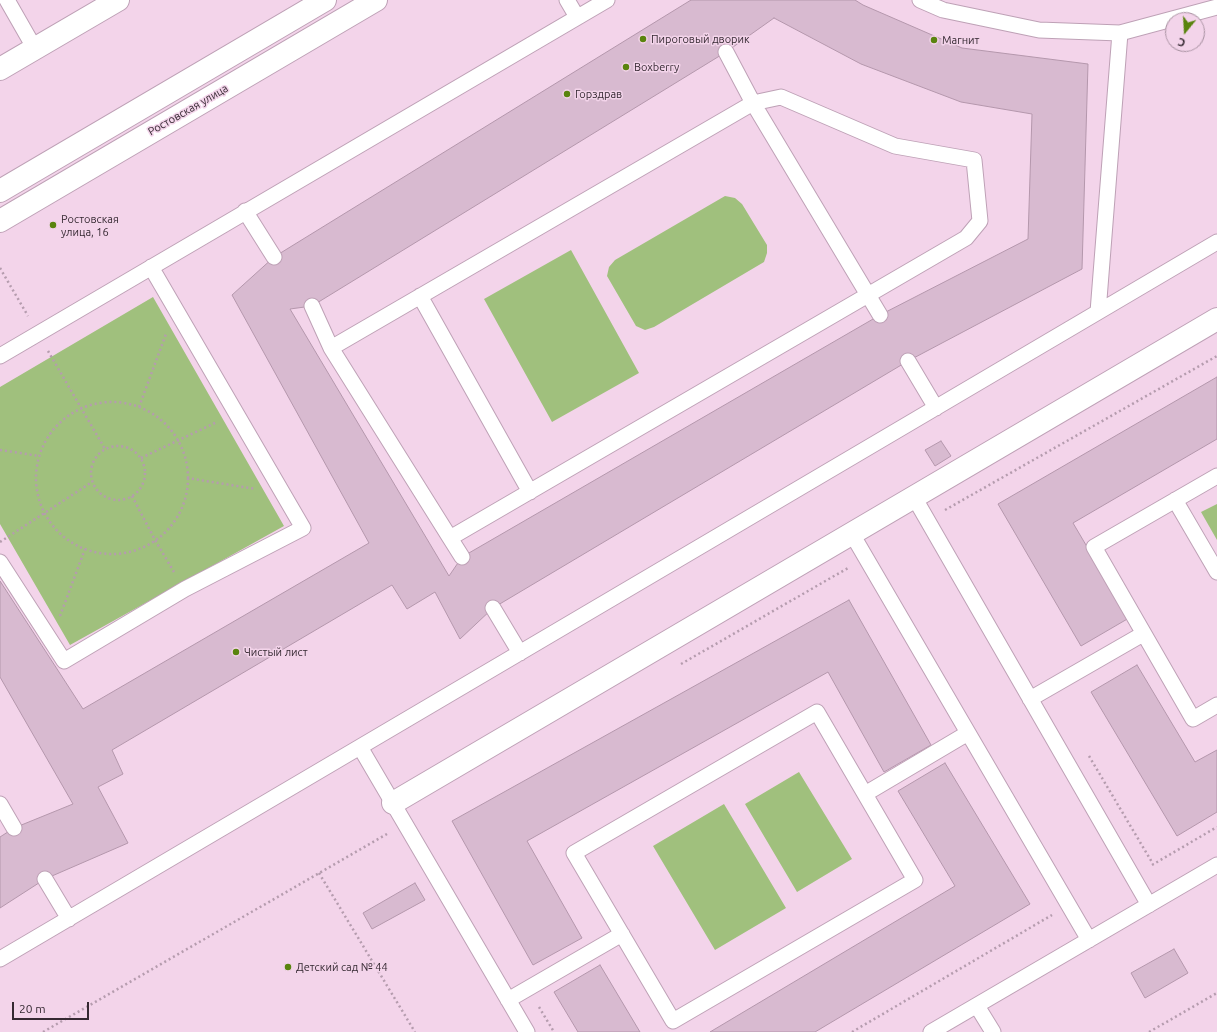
<!DOCTYPE html>
<meta charset="utf-8">
<style>
body{margin:0}
#map{position:relative;width:1217px;height:1032px;overflow:hidden;background:#f3d4ea;font-family:Ubuntu,sans-serif}
canvas{display:block}
.north{position:absolute;left:1165px;top:12px;width:40px;height:40px;box-sizing:border-box;background:#f3d4ea;border:1px solid #a790a0;border-radius:50%;rotate:198deg;font-size:11px;font-weight:700;line-height:16px;text-align:center;color:#352932}
.north::after{content:'';display:block;margin:auto;width:14px;height:18px;background:#59840e;clip-path:polygon(50% 0,100% 100%,50% 72%,0 100%)}
.scale{position:absolute;left:12px;top:1002px;width:77px;height:18px;box-sizing:border-box;border:2px solid #352932;border-top:0;padding-left:5px;font-size:12px;line-height:14px;white-space:nowrap;color:#352932;-webkit-text-stroke:3px #f3d4ea;paint-order:stroke}
</style>
<div id="map">
<canvas width="1217" height="1032"></canvas>
<div class="north">С</div>
<div class="scale">20 m</div>
</div>
<script>
const ctx = document.querySelector('canvas').getContext('2d');
ctx.lineJoin = 'round';
function fillPath(path, color) {
  ctx.fillStyle = color;
  ctx.fill(path, 'evenodd');
}
function poly(rows) {
  const path = new Path2D();
  for (const r of rows) {
    if (r.length === 3) {
      path.moveTo(r[0] + r[2], r[1]);
      path.arc(r[0], r[1], r[2], 0, 2 * Math.PI);
      continue;
    }
    path.moveTo(r[0], r[1]);
    for (let i = 2; i < r.length; i += 2) path.lineTo(r[i], r[i + 1]);
  }
  return path;
}
function trace(path, color, width, dash) {
  ctx.strokeStyle = color;
  ctx.lineWidth = width;
  ctx.lineCap = dash ? 'butt' : 'round';
  ctx.setLineDash(dash || []);
  ctx.stroke(path);
}
function write(font, color, halo, rows, align = 'center') {
  ctx.font = font + ' Ubuntu,sans-serif';
  ctx.lineWidth = 3;
  ctx.setLineDash([]);
  ctx.textBaseline = 'middle';
  ctx.strokeStyle = halo;
  ctx.fillStyle = color;
  for (const [text, x, y, turn = 0] of rows) {
    ctx.save();
    ctx.translate(x, y);
    ctx.rotate((+turn || 0) * Math.PI / 180);
    ctx.textAlign = isNaN(turn) ? turn : align;
    if (halo) ctx.strokeText(text, 0, 0);
    ctx.fillText(text, 0, 0);
    ctx.restore();
  }
}
const green = poly([
 [725,196,735,198,742,204,767,245,767,253,764,262,654,327,645,330,636,326,607,276,609,267,615,260],
 [571,250,639,373,552,422,484,299],
 [153,297,284,526,70,645,0,524,0,387],
 [1217,504,1217,540,1201,512],
 [799,772,852,859,797,892,745,804],
 [724,804,786,908,715,950,653,846]
]);
const building = poly([
 [691,0,855,0,863,5,962,48,1088,64,1082,269,908,361,493,608,460,639,435,592,407,609,392,585,112,750,123,774,98,787,128,843,45,879,0,908,0,837,14,828,73,804,0,677,0,581,83,709,369,543,232,295,274,257,691,0],
 [774,18,861,64,961,102,1032,114,1028,239,880,315,462,557,449,576,290,309,312,306,726,52,774,18],
 [1217,377,1217,439,1073,523,1129,618,1081,646,998,504,1217,377],
 [941,441,951,456,935,466,925,450,941,441],
 [849,600,931,745,884,772,828,672,527,841,582,938,533,965,452,821,849,600],
 [1137,665,1195,762,1217,750,1217,812,1177,836,1091,692,1137,665],
 [945,763,1030,904,815,1032,710,1032,955,886,898,791,945,763],
 [415,883,425,900,372,929,363,913,415,883],
 [1174,949,1188,973,1145,998,1131,973,1174,949],
 [600,965,640,1032,578,1032,554,992,600,965]
]);
const path = poly([
 [0,268,28,316],
 [48,351,105,449],
 [112,478,76],
 [139,407,166,334],
 [118,473,27],
 [0,450,39,456],
 [141,458,217,422],
 [187,478,256,489],
 [132,496,155,540,174,572],
 [945,510,1217,356],
 [0,542,92,482],
 [60,616,85,549],
 [681,664,848,568],
 [1089,756,1153,864],
 [1152,865,1217,827],
 [319,873,415,1032],
 [539,1007,554,1032],
 [43,1032,387,834],
 [852,1032,1052,915],
 [1149,1032,1217,993]
]);
const service = poly([
 [7,0,35,49],
 [567,0,577,17],
 [920,0,943,10,1039,30,1120,33,1217,7],
 [726,52,753,103,880,315],
 [245,211,274,257],
 [420,296,530,492],
 [312,306,331,348,450,538,966,238,980,221,974,160,895,146,781,97,753,103,331,348],
 [1098,312,1120,33],
 [0,356,607,0],
 [908,361,936,408],
 [1217,476,1094,547,1193,719,1217,705],
 [914,497,1149,905],
 [1175,500,1217,572],
 [852,534,1089,940],
 [450,538,462,557],
 [0,562,64,661,185,589,303,528,151,267],
 [493,608,520,653],
 [1030,699,1143,634],
 [817,712,915,880,673,1021,574,853,817,712],
 [360,747,527,1032],
 [865,794,968,733],
 [0,804,14,828],
 [45,879,69,919],
 [0,959,1217,242],
 [508,1000,622,934],
 [977,1006,993,1032],
 [931,1032,1217,865]
]);
const minor = poly([
 [0,69,118,0],
 [0,191,325,0],
 [0,221,376,0],
 [393,803,1217,319]
]);
const markers = [
 [643,39,4,"#59840e"],
 [934,40,4,"#59840e"],
 [626,67,4,"#59840e"],
 [567,94,4,"#59840e"],
 [53,225,4,"#59840e"],
 [236,652,4,"#59840e"],
 [288,967,4,"#59840e"]
];
const poiNames = [
 ["Пироговый дворик",651,39],
 ["Магнит",942,40],
 ["Boxberry",634,67],
 ["Горздрав",575,94],
 ["Ростовская",61,219],
 ["улица, 16",61,232],
 ["Чистый лист",244,652],
 ["Детский сад № 44",296,967]
];
const streetNames = [
 ["Ростовская улица",188,110,-30]
];
fillPath(green, '#a0c07d');
fillPath(building, '#d8bad0');
trace(building, '#b497ac', 1);
trace(service, '#bea1b6', 17);
trace(minor, '#bea1b6', 24);
trace(path, '#b59cae', 2.5, [2, 3]);
trace(service, '#fff', 15);
trace(minor, '#fff', 22);
for (const [x, y, r, color] of markers) {
  const dot = new Path2D();
  dot.arc(x, y, r, 0, 2 * Math.PI);
  ctx.fillStyle = color;
  ctx.fill(dot);
  trace(dot, '#f3d4ea', 1.5);
}
write('11px', '#352932', '#f3d4ea', poiNames, 'left');
write('11px', '#352932', '#f3d4ea', streetNames);
</script>
